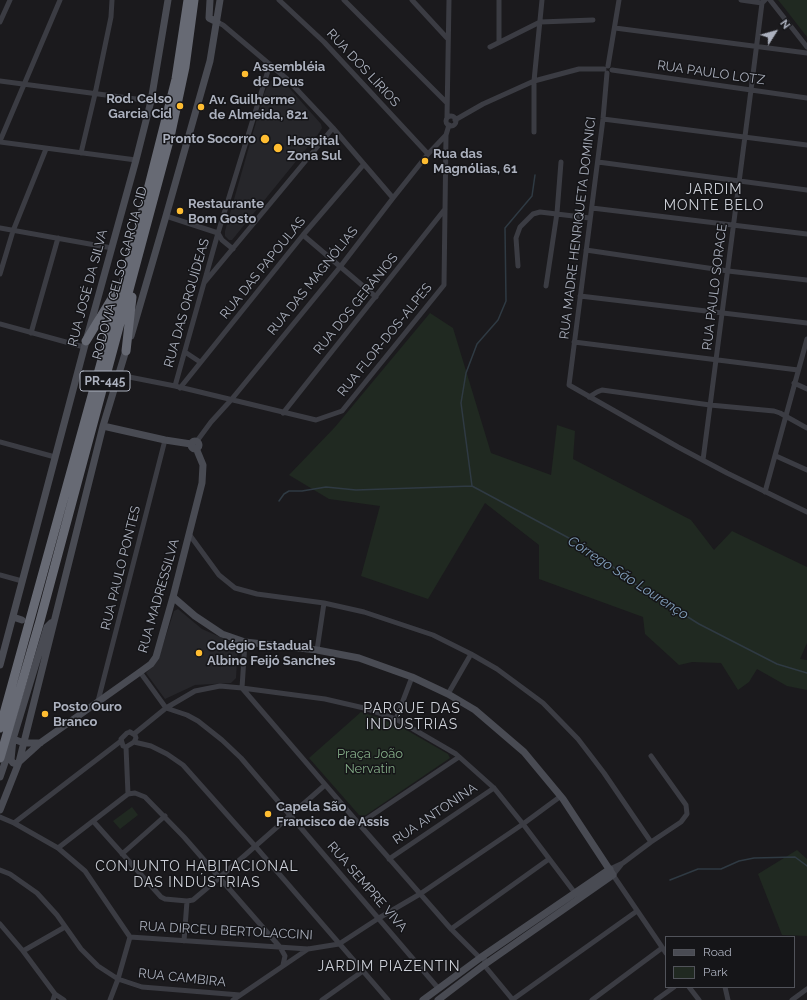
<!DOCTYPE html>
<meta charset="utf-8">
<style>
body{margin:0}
#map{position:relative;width:807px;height:1000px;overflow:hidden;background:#1b1a1d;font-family:Raleway,sans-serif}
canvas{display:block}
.legend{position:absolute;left:665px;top:936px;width:130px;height:52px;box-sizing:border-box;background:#151518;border:1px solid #51535a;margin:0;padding:5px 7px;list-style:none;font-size:12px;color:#acb1be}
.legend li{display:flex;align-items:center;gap:8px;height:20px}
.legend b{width:20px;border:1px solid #51535a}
.north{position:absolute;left:755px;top:12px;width:40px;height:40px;-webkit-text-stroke:3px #151518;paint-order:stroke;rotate:53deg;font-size:11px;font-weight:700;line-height:16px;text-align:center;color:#acb1be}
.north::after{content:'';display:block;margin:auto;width:14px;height:18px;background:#acb1be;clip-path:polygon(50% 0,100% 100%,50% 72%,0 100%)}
</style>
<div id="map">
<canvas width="807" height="1000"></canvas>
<ul class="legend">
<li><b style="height:5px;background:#494b53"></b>Road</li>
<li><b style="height:11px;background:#202921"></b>Park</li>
</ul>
<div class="north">N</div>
</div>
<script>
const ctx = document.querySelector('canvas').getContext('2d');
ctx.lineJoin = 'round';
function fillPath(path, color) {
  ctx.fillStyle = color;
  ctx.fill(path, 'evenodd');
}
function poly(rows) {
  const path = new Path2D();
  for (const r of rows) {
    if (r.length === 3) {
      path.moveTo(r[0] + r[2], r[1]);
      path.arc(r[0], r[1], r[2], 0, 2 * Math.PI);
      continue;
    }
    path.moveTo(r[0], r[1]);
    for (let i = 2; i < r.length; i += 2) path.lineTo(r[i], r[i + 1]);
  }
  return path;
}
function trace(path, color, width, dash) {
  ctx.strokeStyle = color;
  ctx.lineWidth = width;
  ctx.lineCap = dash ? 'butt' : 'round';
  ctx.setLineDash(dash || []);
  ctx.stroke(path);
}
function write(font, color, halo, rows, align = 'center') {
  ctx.font = font + ' Raleway,sans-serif';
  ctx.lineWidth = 3;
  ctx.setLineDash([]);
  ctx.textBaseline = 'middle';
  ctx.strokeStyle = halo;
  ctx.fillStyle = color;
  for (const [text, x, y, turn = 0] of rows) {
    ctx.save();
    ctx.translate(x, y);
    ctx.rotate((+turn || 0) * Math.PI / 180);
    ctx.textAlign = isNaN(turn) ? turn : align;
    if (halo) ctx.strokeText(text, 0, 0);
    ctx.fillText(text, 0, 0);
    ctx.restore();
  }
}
const built = poly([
 [274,79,282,85,284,82,321,124,322,128,319,133,232,240,229,240,225,236,225,231,264,94,269,82],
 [178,609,202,629,238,645,236,678,231,683,195,685,165,699,146,673,158,660,174,611]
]);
const green = poly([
 [778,0,807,0,807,37,783,6],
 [430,313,453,328,491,453,551,475,557,425,575,431,573,459,691,520,714,550,732,531,807,567,807,643,800,659,807,660,807,690,787,686,757,669,749,682,738,690,721,663,692,662,679,665,645,634,643,617,539,579,539,545,485,503,428,599,361,576,380,506,329,499,289,475,335,427],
 [361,712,379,718,403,728,448,754,450,758,366,815,362,816,359,815,309,758],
 [132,807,138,815,120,829,113,821],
 [797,850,807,859,807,936,782,935,758,874]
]);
const stream = poly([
 [535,175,532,196,505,228,506,301,498,320,477,344,466,373,461,403,472,486,593,551,632,582,699,624,777,664,807,673],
 [279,501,284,494,289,491,302,491,326,487,356,490,472,486],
 [670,880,698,869,721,869,739,861,754,858,795,857,807,866]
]);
const street = poly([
 [279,0,324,42,428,154],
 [344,0,447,103],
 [412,0,447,38],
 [741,0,762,3],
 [770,0,807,47],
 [0,22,10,0],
 [217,22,223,25,287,79,333,128,393,198],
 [615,28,807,53],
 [499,42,499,0],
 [490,47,540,22,593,20],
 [608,66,619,0],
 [612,70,807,98],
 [607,73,603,119,569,385,678,447,727,473,807,512],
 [0,81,151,101],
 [451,121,5],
 [447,117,449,0],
 [603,119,807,145],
 [455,120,483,104,534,81,579,69,604,69],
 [534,132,534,81,542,0],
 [0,141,60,0],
 [0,142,136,160],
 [81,153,95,94,111,17,112,0],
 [598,162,807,190],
 [592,208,807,234],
 [166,216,218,233,222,240,233,249],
 [0,228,112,248],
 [303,235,376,297],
 [586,250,728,271,807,280],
 [518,266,516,238,520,227,533,214,540,212,590,218],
 [0,274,13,231,46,149],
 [204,283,333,128],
 [546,286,557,213,561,162],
 [580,296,807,323],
 [0,324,84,347],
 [31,333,58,238],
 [574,342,798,370],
 [185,352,200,362],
 [119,375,175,386,316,420,342,411,444,285,446,135,449,125],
 [794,383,807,389],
 [175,386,218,233,270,64],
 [180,388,303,235,364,164],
 [589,397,597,392,602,390,710,405,774,411,780,413,807,428],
 [283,413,445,209],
 [197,441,211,422,231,400,340,267,393,198,428,154,446,135],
 [0,442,55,457],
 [776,456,807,470],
 [703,460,751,90,762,3,765,0],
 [765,492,807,339],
 [189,534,219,575,235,588,257,594,324,603,364,612,433,635,471,654,497,669,543,703,578,739,604,773,651,842],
 [0,575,22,581],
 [245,642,242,688,359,824,451,929,480,958,484,958,485,960,484,965],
 [317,650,324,603],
 [140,672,166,708,187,715,198,721,222,740,241,758,438,988],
 [448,694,471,654],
 [98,701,165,440],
 [396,719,412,677],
 [130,732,135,735,136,738,134,742,126,747,123,746,121,739,127,733,130,732],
 [134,734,166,708,195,691,220,686,242,688,325,699,364,708,396,719,456,754,494,788,523,824,575,893],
 [134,742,151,746,167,754,183,765,255,846,388,1000],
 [126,747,128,794,135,793,145,797,184,837,280,947,285,956,283,965],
 [0,817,14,823,58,848,85,871,130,937,308,949,339,944,379,918,420,894,523,824,561,796],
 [93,821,161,897,165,899,187,901],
 [14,823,121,741],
 [359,824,459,757],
 [58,848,128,794],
 [122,854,165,816],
 [389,859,494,788],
 [621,865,613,875,666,953],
 [610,869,623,863,651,842,681,822,687,814,686,805,651,756],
 [0,870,10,874,37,893,57,915,81,949,98,966,118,979,142,987,240,995],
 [0,924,23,951,55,994,64,1000],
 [451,929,549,859],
 [184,941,187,901,193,900,219,878,325,785],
 [23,951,65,927],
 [484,965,513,1000],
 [689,987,699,1000],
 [725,987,728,1000],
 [53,1000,55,994],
 [110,1000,118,979,130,937],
 [233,1000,308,949],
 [322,1000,363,971],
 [512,1000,637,911],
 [592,1000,662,948],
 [656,1000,674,987],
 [792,1000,807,989]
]);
const secondary = poly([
 [210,0,209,18,217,22],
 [131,336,166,216,210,61,220,0],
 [103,426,165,440,191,444],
 [195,445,4],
 [173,597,195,616,222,634,245,642,317,650,359,658,412,677,448,694,475,710,524,752,563,799,613,875,484,965,438,1000],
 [13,617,22,620],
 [0,665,86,341,136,160,151,101,168,0],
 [19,762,40,743,140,672,151,664,156,657,173,597,202,483,203,465,196,448],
 [19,762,16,764,13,763,11,760,13,739,24,743,40,743],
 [0,777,13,739,47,627,51,623],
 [0,810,19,762,103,426,127,347],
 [423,1000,480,958,610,869]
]);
const highway = poly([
 [86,341,111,300,115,291],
 [126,351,132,297],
 [0,728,137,233,176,79,188,0],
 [0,758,40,621,170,137,185,67,194,0]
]);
const markers = [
 [245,74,4,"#ffbd31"],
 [180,106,4,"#ffbd31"],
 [201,107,4,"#ffbd31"],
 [265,139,5,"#ffbd31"],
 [278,148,5,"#ffbd31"],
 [425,161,4,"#ffbd31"],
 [180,211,4,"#ffbd31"],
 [199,653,4,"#ffbd31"],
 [45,714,4,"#ffbd31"],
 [268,814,4,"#ffbd31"]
];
const shields = [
 [105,381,50]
];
const shieldNames = [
 ["PR-445",105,381]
];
const poiNames = [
 ["Assembléia",253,67],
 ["de Deus",253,82],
 ["Rod. Celso",172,99,"right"],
 ["Garcia Cid",172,114,"right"],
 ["Av. Guilherme",209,100],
 ["de Almeida, 821",209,115],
 ["Pronto Socorro",256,139,"right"],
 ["Hospital",287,141],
 ["Zona Sul",287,156],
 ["Rua das",433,154],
 ["Magnólias, 61",433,169],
 ["Restaurante",188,204],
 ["Bom Gosto",188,219],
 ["Colégio Estadual",207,646],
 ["Albino Feijó Sanches",207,661],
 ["Posto Ouro",53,707],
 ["Branco",53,722],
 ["Capela São",276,807],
 ["Francisco de Assis",276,822]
];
const streetNames = [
 ["RUA DOS LÍRIOS",363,68,47],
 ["RUA PAULO LOTZ",711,73,8],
 ["RUA MADRE HENRIQUETA DOMINICI",578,228,-83],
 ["RUA DAS PAPOULAS",263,268,-51],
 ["RODOVIA CELSO GARCIA CID",120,273,-75],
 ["RUA DAS MAGNÓLIAS",313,281,-51],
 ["RUA PAULO SORACE",715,287,-83],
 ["RUA JOSÉ DA SILVA",88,288,-75],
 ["RUA DAS ORQUÍDEAS",187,303,-74],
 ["RUA DOS GERÂNIOS",356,304,-51],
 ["RUA FLOR-DOS-ALPES",385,340,-51],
 ["RUA PAULO PONTES",121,568,-76],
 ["RUA MADRESSILVA",159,596,-74],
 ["RUA ANTONINA",435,814,-34],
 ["RUA SEMPRE VIVA",367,887,49],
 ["RUA DIRCEU BERTOLACCINI",226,931,3],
 ["RUA CAMBIRA",182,978,6]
];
const parkNames = [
 ["Praça João",370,754],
 ["Nervatin",370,769]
];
const neighbourhoodNames = [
 ["JARDIM",714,190],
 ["MONTE BELO",714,206],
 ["PARQUE DAS",412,709],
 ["INDÚSTRIAS",412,725],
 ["CONJUNTO HABITACIONAL",197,867],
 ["DAS INDÚSTRIAS",197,883],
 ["JARDIM PIAZENTIN",389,967]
];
const waterNames = [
 ["Córrego São Lourenço",628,578,33]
];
fillPath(built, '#26262a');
fillPath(green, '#202921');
trace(stream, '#2f3a43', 1.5);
trace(street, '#3b3c43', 5);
trace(secondary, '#494b53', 7);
trace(highway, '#676a74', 9);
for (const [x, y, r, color] of markers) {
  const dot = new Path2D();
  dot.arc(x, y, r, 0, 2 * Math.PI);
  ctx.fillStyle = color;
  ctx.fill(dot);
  trace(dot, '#151518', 1.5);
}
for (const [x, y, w] of shields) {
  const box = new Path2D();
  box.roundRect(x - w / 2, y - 10, w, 20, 3);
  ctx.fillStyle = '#151518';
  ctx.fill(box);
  trace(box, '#acb1be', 1);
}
write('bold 12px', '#acb1be', null, shieldNames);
write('bold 13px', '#acb1be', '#151518', poiNames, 'left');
write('13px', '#acb1be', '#151518', streetNames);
write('13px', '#82aa85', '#151518', parkNames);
ctx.letterSpacing = '1px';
write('14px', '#ced1d9', '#151518', neighbourhoodNames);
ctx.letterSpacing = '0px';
write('italic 14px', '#819fba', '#151518', waterNames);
</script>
